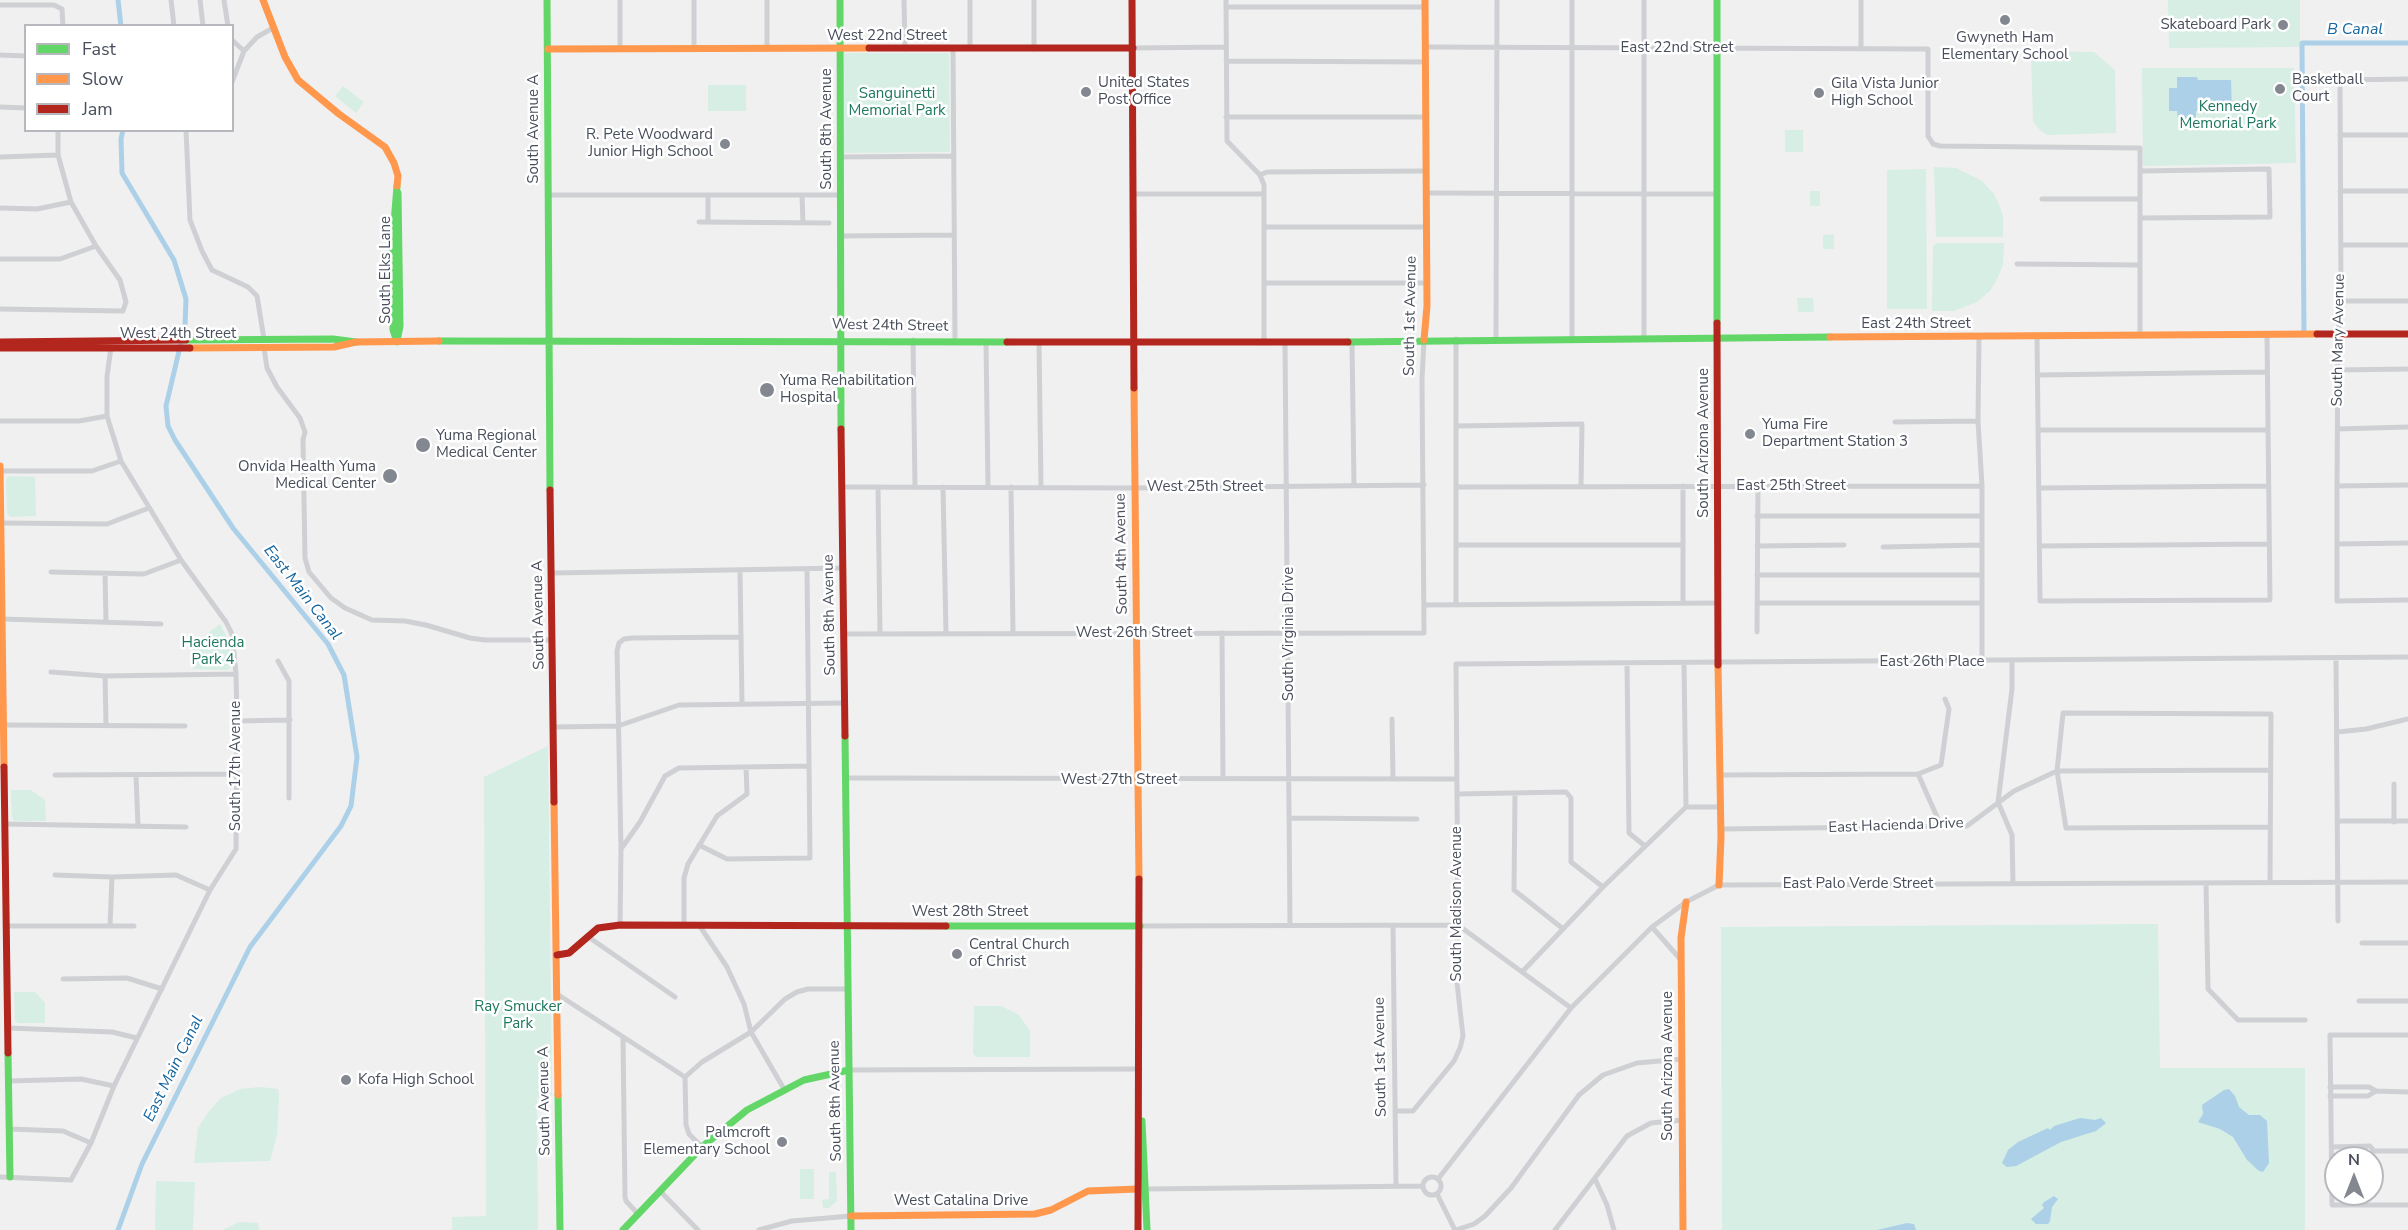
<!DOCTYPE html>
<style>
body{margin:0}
#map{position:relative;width:2408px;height:1230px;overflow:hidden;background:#f0f0f0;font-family:"Nunito Sans",sans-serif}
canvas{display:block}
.legend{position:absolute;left:24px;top:24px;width:210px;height:108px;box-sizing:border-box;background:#fff;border:2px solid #b6b8bd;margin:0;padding:8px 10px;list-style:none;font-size:18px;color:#484e5b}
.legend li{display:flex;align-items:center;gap:12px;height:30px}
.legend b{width:30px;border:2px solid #b6b8bd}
.north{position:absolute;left:2324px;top:1146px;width:60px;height:60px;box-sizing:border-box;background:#fff;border:2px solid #b6b8bd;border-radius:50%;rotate:0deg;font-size:16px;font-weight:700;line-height:24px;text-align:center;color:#484e5b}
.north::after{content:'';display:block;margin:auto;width:21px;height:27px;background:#83878f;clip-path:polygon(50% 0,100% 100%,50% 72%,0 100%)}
</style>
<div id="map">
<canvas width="2408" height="1230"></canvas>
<ul class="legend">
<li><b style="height:8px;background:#63d668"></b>Fast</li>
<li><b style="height:8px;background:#ff974d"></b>Slow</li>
<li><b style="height:8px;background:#b3261e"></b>Jam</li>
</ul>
<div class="north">N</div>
</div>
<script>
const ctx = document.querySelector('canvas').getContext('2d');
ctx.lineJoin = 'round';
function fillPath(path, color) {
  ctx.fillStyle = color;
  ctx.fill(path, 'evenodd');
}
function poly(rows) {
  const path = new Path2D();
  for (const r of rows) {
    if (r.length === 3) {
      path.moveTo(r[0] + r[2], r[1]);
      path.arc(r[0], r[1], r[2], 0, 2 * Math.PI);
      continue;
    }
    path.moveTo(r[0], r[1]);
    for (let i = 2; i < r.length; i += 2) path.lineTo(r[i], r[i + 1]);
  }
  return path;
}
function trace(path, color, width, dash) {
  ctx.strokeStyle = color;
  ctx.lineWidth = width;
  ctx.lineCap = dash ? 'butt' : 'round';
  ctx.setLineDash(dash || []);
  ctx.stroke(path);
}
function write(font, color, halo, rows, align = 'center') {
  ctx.font = font + ' "Nunito Sans",sans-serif';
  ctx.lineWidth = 5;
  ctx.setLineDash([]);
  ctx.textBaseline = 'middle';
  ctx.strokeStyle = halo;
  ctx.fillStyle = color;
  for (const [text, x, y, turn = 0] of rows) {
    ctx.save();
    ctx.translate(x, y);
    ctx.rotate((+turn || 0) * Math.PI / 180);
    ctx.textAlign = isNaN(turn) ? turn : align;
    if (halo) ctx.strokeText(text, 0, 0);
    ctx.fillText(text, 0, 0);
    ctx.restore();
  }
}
const green = poly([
 [2168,0,2300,0,2300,47,2169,48],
 [2031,51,2094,52,2115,70,2116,133,2047,135,2041,131,2033,122],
 [844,53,949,53,950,152,844,153],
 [2142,68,2294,68,2296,163,2143,166],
 [708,85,746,85,746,111,708,111],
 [343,86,364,102,356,113,335,96],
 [1785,130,1803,130,1803,152,1785,152],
 [1934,167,1956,168,1982,181,1994,194,2000,207,2003,216,2003,237,1936,237],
 [1926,169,1927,309,1887,309,1887,170],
 [1810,191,1820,191,1820,206,1810,206],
 [1834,234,1834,249,1823,249,1823,235],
 [1937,243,2004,243,2003,265,1997,279,1990,291,1977,302,1954,311,1932,311,1933,246],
 [1797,298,1813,298,1814,312,1798,312],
 [9,476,35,477,36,516,10,517,7,513,6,479],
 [220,624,229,641,231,667,227,670,193,669,193,649,201,638],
 [548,746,552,1097,537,1098,538,1230,452,1230,452,1217,486,1216,484,777],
 [11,790,31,790,45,800,46,821,15,821,12,818],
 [2158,924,2160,1068,2305,1068,2305,1230,1722,1230,1721,927],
 [14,992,35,992,45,1003,45,1023,18,1023,15,1020],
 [974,1006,1001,1006,1019,1015,1030,1031,1030,1057,976,1057,973,1053],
 [260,1087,278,1089,279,1094,277,1135,270,1161,194,1163,198,1128,209,1111,221,1098,240,1089],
 [800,1169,814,1169,814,1199,800,1199],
 [829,1172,836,1172,837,1201,829,1208,823,1208,822,1200,829,1199],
 [156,1181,195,1182,193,1230,155,1230],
 [239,1222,258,1223,259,1230,223,1230]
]);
const water = poly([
 [2177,77,2197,77,2198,80,2231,80,2232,111,2196,111,2196,119,2178,119,2177,111,2169,111,2169,88,2177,88],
 [2229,1089,2235,1096,2239,1107,2249,1115,2260,1115,2267,1121,2269,1163,2263,1172,2259,1171,2247,1160,2233,1137,2220,1129,2198,1122,2203,1114,2202,1105,2224,1090],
 [2080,1118,2095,1120,2101,1118,2106,1123,2096,1131,2061,1142,2016,1166,2007,1167,2002,1163,2008,1150,2018,1142,2048,1128,2050,1130,2054,1126],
 [2054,1196,2058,1199,2052,1207,2050,1221,2048,1224,2036,1224,2031,1219,2044,1208,2042,1205,2044,1202],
 [1907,1223,1914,1224,1916,1230,1877,1230]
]);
const canal = poly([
 [118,0,121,26],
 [2304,335,2302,43,2408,43],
 [118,1230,142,1164,250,947,341,826,351,806,357,757,344,675,328,644,233,528,175,440,168,426,166,406,185,326,186,299,174,260,122,173,121,139,123,130]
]);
const street = poly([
 [171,0,174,26],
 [200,0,203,26],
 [224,0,228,26],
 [620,0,620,48],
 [767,0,767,48],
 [904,0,905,49],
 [970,0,970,48],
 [1034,0,1034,49],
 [1226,0,1227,141,1260,175,1264,185,1264,343],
 [1572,0,1572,338],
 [0,5,54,5,62,9,63,26],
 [1226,7,1425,7],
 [232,40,244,51],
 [1426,47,1928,49,1928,136,1933,144,1940,146,2140,148,2140,335],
 [1133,48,1226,47],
 [694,49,694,0],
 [953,49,955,341],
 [1861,49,1861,0],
 [0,55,26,56],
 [1226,61,1426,62],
 [2408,79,2340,80,2341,301,2338,335,2337,486,2337,601,2408,600],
 [232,82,244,51,257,37,273,28],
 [0,107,26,108],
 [1226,117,1426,117],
 [186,130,190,220,202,251,212,270,248,287,257,296,264,339],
 [2340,135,2408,135],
 [0,157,58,155],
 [840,157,954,156],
 [1260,175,1267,172,1426,171],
 [2340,191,2408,191],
 [1426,193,1717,194],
 [1133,194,1264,194],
 [548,195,840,195],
 [802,195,803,223],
 [2042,199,2140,199],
 [0,208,37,209,71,202],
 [2141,218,2270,217,2269,169,2141,171],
 [699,222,829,223],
 [708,222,708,196],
 [1264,227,1426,227],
 [840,236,953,235],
 [2341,245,2408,245],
 [0,259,60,259,96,246],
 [2017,264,2140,265],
 [1264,283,1426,283],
 [2341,301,2408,301],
 [0,309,123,311,126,302,120,280,96,246,71,202,58,155,58,130],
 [2037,336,2040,601,2270,600,2267,335],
 [1979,337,1978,421,1982,486,1982,662],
 [1644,338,1644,0],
 [1456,339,1456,604],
 [1496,339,1497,0],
 [913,340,915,487],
 [986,342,988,487],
 [1352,342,1354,486],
 [1039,343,1041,487],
 [1285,343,1290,926],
 [264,348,267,368,277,387,300,418,305,432,303,440,305,558,309,572,331,598,345,608,372,620,405,621,426,625,470,638,485,640,553,640],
 [2338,370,2408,369],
 [2038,375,2267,372],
 [0,421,79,421,107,416],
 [1895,422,1978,421],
 [1457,426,1582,424,1581,486],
 [2337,429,2408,427],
 [2038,430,2268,430],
 [0,471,92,471,121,461],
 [1683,486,1683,603],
 [2337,486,2408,485],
 [842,487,1134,488,1424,485],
 [878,487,880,634],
 [943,487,946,634],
 [1011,487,1013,633],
 [1456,487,1982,486],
 [2039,488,2269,486],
 [1757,516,1982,516],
 [1,523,107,524,149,508],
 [2338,544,2408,543],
 [1456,545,1683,545],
 [1757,546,1844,545],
 [2040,546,2269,544],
 [1883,547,1982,545],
 [740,571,742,704],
 [51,572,144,574,181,560],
 [105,573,106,622],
 [552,573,843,568],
 [1757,575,1982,575],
 [1757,603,1982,603],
 [1425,605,1718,603],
 [2,619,161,624],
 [1757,632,1758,486],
 [1222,633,1223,779],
 [844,634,1424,633,1422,379,1424,340],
 [2336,658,2338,921],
 [278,661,289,681,289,798],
 [2012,661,2012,689,1998,802,2012,835,2013,883],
 [1627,663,1629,833,1645,846],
 [1684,663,1686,807],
 [51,672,105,676,236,674],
 [105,676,106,724],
 [1392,719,1393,779],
 [237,721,290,720],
 [4,725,185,726],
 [554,727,618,726,679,705,845,703],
 [2338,732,2366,729,2408,719],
 [1918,774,1941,765,1949,709,1945,699],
 [55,775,238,774],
 [1720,775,1918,774,1942,828],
 [136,776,138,826],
 [846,778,1456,779],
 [2394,784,2394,822],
 [1457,794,1566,792,1571,798,1571,862,1603,887],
 [1515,794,1514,890,1562,928],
 [1290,818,1417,819],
 [2338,821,2408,821],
 [5,824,186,827],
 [2269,827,2066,828,2057,771,2063,713,2271,714,2270,881],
 [1721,829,1967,826,2014,791,2057,771,2271,770],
 [699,845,727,859,810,858,807,569],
 [621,849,640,822,665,776,679,768,809,766],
 [55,875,112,877,176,875,210,890],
 [2206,883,2208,989,2238,1020,2305,1020],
 [620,925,621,849,617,651,619,643,624,639,632,638,740,637],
 [684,925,684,878,688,864,717,816,747,794,746,767],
 [699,925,727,967,744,1004,751,1032,784,1089],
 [6,926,134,926],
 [110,926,112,877],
 [1140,926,1458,925,1571,1008],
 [1393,926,1396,1186],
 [1652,927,1681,960],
 [587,936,675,997],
 [2362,943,2408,943],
 [1523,971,1603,887,1686,807,1720,807],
 [63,979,127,978,162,989],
 [557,994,685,1077],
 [2359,1001,2408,1001],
 [8,1028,112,1032,137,1038],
 [2408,1035,2330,1035,2332,1205,2408,1205],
 [623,1038,625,1197,626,1201,638,1214],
 [849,1070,1140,1069],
 [685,1077,702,1062,751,1032,785,999,797,992,808,989,848,989],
 [685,1077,686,1125,689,1134,702,1147],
 [9,1081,81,1079,114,1086],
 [2330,1087,2369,1087,2376,1091,2408,1092],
 [2330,1096,2368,1096,2376,1091],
 [1396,1111,1413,1111,1454,1061,1460,1048,1463,1036,1456,974,1458,925,1456,664,2408,657],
 [9,1129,63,1131,91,1143],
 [2331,1147,2370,1146,2374,1151],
 [2331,1156,2370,1155,2374,1151,2408,1151],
 [1432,1186,9],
 [0,1177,71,1180,91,1143,114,1086,210,890,236,849,237,721,236,674,232,634,226,622,181,560,121,461,107,416,107,376,111,348],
 [1438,1179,1571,1008,1652,927,1686,902,1719,885,2408,882],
 [1595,1179,1607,1205,1614,1230],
 [1146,1189,1423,1186],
 [660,1191,698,1230],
 [1437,1194,1455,1230],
 [759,1230,792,1221,851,1216],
 [1456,1230,1474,1224,1485,1216,1511,1188,1579,1095,1603,1075,1637,1063,1682,1059],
 [1555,1230,1627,1136,1651,1123,1682,1120]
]);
const fast = poly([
 [547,0,550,490],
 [840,0,841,429],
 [1717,0,1717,323],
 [186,340,333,339,356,342],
 [397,341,400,326,398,193],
 [439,341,1007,342],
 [397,342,393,330,393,236,397,186],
 [1348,342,1830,337],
 [845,736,851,1230],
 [946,926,1140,926],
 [8,1053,10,1177],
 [558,1095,560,1230],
 [1142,1121,1147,1230],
 [623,1230,702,1147,747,1110,804,1080,849,1070]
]);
const slow = poly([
 [263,0,285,57,298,80,339,114,385,147,394,163,398,176,397,186],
 [548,49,869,48],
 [1830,337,2317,334],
 [1424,340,1427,306,1425,0],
 [190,348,334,347,356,342,439,341],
 [1134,388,1139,879],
 [0,466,4,767],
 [1718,665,1721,837,1719,885],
 [554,802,558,1095],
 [851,1216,1035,1214,1051,1210,1088,1191,1137,1189],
 [1683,1230,1681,938,1686,902]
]);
const jam = poly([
 [1132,0,1134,388],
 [869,48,1133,48],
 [1717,323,1718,665],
 [2317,334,2408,334],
 [0,342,186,340],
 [1007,342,1348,342],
 [0,348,190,348],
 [841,429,845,736],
 [550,490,554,802],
 [4,767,8,1053],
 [557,955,569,953,598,928,620,925,946,926],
 [1138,1230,1139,879]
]);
const markers = [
 [2005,20,6,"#83878f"],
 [2283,25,6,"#83878f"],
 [2280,89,6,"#83878f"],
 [1086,92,6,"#83878f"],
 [1819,93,6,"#83878f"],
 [725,144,6,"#83878f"],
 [767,390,8,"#83878f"],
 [1750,434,6,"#83878f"],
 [423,445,8,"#83878f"],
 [390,476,8,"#83878f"],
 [957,954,6,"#83878f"],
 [346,1080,6,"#83878f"],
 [782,1142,6,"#83878f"]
];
const poiNames = [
 ["Skateboard Park",2271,25,"right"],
 ["Gwyneth Ham",2005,38,"center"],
 ["Elementary School",2005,55,"center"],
 ["Basketball",2292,80],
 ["Court",2292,97],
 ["United States",1098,83],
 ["Post Office",1098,100],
 ["Gila Vista Junior",1831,84],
 ["High School",1831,101],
 ["R. Pete Woodward",713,135,"right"],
 ["Junior High School",713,152,"right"],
 ["Yuma Rehabilitation",780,381],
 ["Hospital",780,398],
 ["Yuma Fire",1762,425],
 ["Department Station 3",1762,442],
 ["Yuma Regional",436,436],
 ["Medical Center",436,453],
 ["Onvida Health Yuma",376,467,"right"],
 ["Medical Center",376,484,"right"],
 ["Central Church",969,945],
 ["of Christ",969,962],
 ["Kofa High School",358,1080],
 ["Palmcroft",770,1133,"right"],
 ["Elementary School",770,1150,"right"]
];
const streetNames = [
 ["West 22nd Street",887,36],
 ["East 22nd Street",1677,48],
 ["South Avenue A",534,129,-90],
 ["South 8th Avenue",827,129,-90],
 ["South Elks Lane",386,270,-90],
 ["South 1st Avenue",1411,316,-89],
 ["East 24th Street",1916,324],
 ["West 24th Street",890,326,1],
 ["West 24th Street",178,334],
 ["South Mary Avenue",2339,340,-89],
 ["South Arizona Avenue",1704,443,-90],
 ["East 25th Street",1791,486],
 ["West 25th Street",1205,487],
 ["South 4th Avenue",1122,554,-91],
 ["South Avenue A",539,615,-91],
 ["South 8th Avenue",830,615,-91],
 ["West 26th Street",1134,633],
 ["South Virginia Drive",1289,634,-90],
 ["East 26th Place",1932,662],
 ["South 17th Avenue",236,766,-90],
 ["West 27th Street",1119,780],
 ["East Hacienda Drive",1896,826,-2],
 ["East Palo Verde Street",1858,884],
 ["South Madison Avenue",1457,904,-90],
 ["West 28th Street",970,912],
 ["South 1st Avenue",1381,1057,-91],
 ["South Arizona Avenue",1668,1066,-90],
 ["South Avenue A",545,1101,-91],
 ["South 8th Avenue",836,1101,-91],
 ["West Catalina Drive",961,1201]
];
const parkNames = [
 ["Sanguinetti",897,94],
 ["Memorial Park",897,111],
 ["Kennedy",2228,107],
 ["Memorial Park",2228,124],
 ["Hacienda",213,643],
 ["Park 4",213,660],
 ["Ray Smucker",518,1007],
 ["Park",518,1024]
];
const waterNames = [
 ["B Canal",2355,30],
 ["East Main Canal",302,593,52],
 ["East Main Canal",174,1069,-64]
];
fillPath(green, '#d6eee4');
fillPath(water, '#add0e9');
trace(canal, '#add0e9', 5);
trace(street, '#ced0d3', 5);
trace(fast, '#63d668', 7);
trace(slow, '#ff974d', 7);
trace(jam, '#b3261e', 7);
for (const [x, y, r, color] of markers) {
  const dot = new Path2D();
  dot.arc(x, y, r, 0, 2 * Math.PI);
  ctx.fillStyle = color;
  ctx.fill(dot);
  trace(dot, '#fff', 2);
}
write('15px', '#484e5b', '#fff', poiNames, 'left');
write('15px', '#484e5b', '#fff', streetNames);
write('15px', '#1d785e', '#fff', parkNames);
write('italic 16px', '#1566a0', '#fff', waterNames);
</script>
